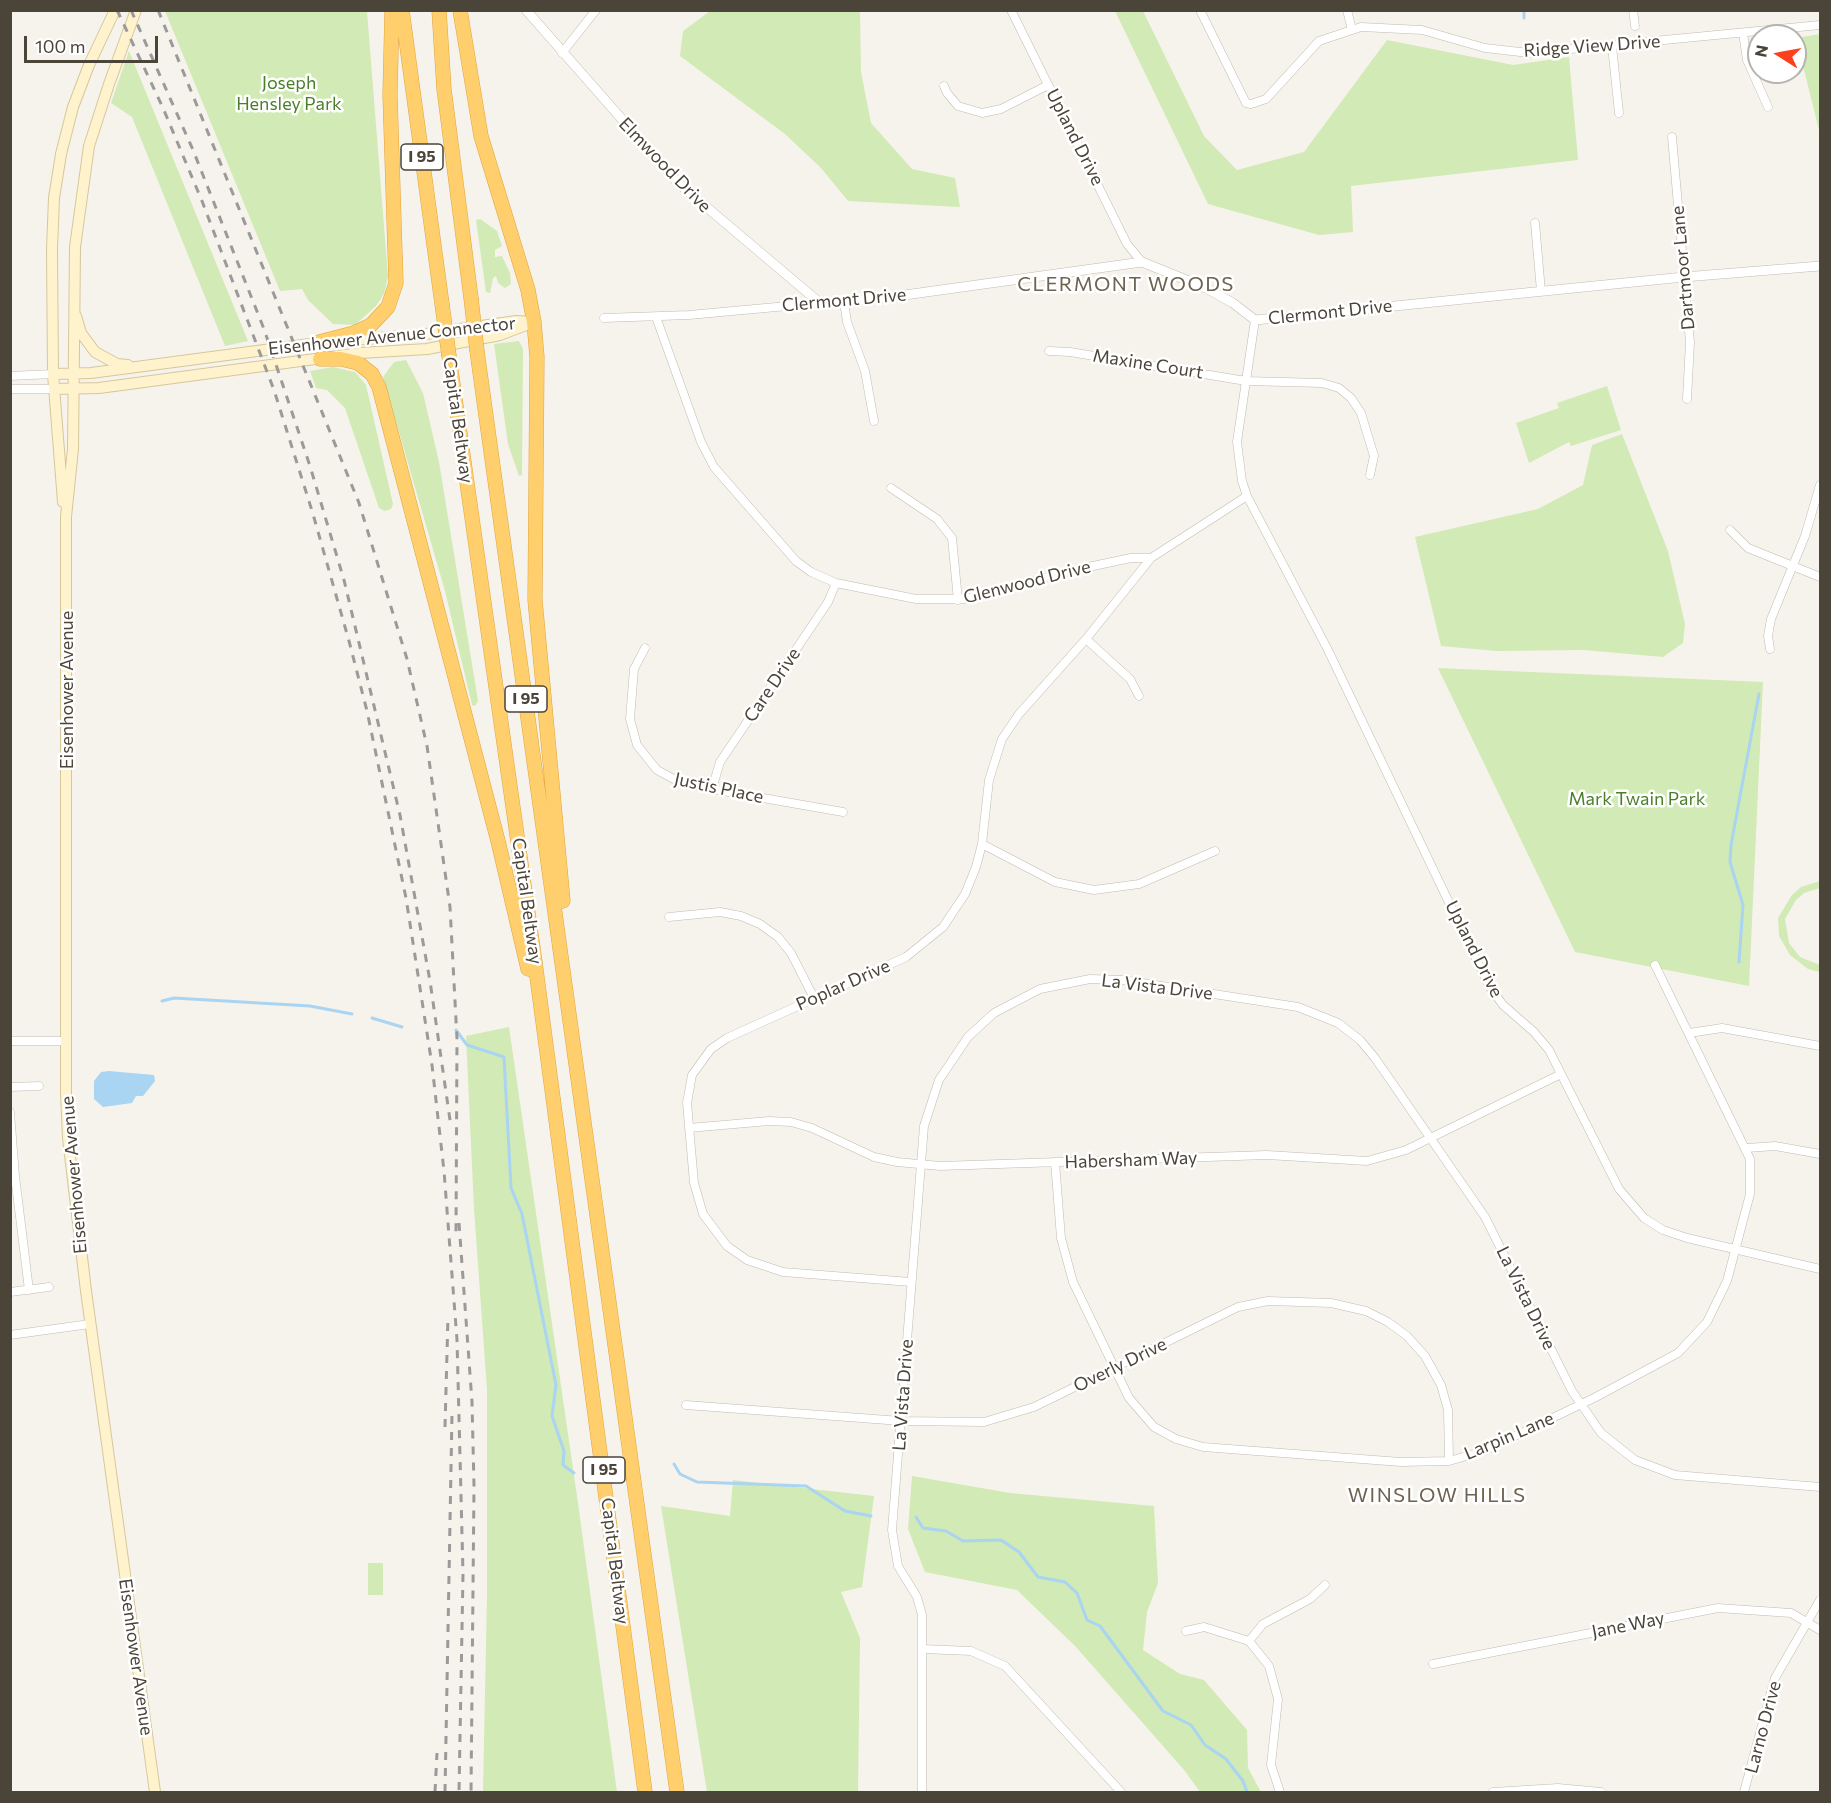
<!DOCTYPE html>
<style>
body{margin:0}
#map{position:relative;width:1831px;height:1803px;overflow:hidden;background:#f6f3ec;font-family:Commissioner,sans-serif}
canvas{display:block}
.frame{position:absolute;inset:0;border:12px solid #4b4439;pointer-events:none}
.north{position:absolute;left:1747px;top:24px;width:60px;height:60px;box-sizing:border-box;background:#fff;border:2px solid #b7b4b0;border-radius:50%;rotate:281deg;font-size:16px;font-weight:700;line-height:24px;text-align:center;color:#4b4439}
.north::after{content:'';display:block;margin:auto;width:21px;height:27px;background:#fc3f1d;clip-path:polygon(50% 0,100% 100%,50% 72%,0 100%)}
.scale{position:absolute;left:24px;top:36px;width:134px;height:27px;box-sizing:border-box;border:3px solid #4b4439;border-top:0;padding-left:8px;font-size:18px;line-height:21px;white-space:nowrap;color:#4b4439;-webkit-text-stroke:4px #fff;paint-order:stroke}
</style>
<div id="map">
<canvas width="1831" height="1803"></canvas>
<div class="frame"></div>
<div class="north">N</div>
<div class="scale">100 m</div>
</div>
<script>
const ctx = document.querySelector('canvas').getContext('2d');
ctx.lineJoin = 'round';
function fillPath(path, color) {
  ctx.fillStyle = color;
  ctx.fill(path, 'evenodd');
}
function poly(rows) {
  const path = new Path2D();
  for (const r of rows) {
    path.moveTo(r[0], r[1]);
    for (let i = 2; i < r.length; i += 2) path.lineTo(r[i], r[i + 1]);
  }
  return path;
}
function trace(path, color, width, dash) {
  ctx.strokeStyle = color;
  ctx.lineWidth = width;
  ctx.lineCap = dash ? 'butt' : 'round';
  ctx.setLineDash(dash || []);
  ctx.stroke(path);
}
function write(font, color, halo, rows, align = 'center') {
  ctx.font = font + ' Commissioner,sans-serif';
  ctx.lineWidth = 5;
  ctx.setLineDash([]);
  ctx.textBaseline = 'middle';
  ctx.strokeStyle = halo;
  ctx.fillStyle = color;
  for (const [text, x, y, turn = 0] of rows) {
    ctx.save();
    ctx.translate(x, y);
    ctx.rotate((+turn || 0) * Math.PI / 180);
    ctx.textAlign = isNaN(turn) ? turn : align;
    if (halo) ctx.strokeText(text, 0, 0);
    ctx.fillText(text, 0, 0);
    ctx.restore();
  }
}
const green = poly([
 [165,11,367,11,388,277,384,294,376,306,355,325,333,324,308,300,302,289,280,291],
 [710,11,860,11,861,72,871,123,912,169,955,178,960,207,848,201,821,168,785,134,680,56,683,31],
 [1115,11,1143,11,1204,136,1237,170,1304,152,1387,40,1513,65,1569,57,1578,160,1351,186,1353,232,1319,235,1208,204],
 [1820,34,1820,134,1796,38],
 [129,51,248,341,225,346,132,117,111,103],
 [480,219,497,231,502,246,495,250,495,257,502,256,510,273,511,284,505,288,498,283,496,276,493,278,490,293,486,292,476,220],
 [519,341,523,349,522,475,519,476,508,444,494,344],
 [406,360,423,393,439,462,478,701,475,706,472,705,445,591,383,377,394,362],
 [333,367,355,372,366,385,393,504,391,509,385,511,379,508,345,408,327,390,316,388,310,371],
 [1607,386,1621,430,1571,446,1569,442,1529,463,1516,423,1559,408,1557,403],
 [1622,434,1668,551,1685,624,1683,643,1663,657,1584,650,1497,651,1441,646,1415,537,1538,509,1583,485,1592,445],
 [1438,668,1763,682,1749,986,1575,952],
 [1820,881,1820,888,1804,893,1796,900,1785,919,1789,943,1800,957,1820,965,1820,972,1808,969,1790,955,1779,936,1778,918,1792,895,1801,887],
 [509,1027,578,1503,617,1792,483,1792,487,1595,487,1390,474,1209,466,1036],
 [912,1476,1010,1493,1154,1506,1158,1583,1147,1612,1143,1650,1180,1674,1204,1680,1247,1730,1248,1768,1261,1792,1200,1792,1185,1771,1076,1647,1017,1590,925,1572,908,1529],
 [733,1480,874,1496,862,1587,841,1592,860,1638,858,1792,707,1792,661,1506,730,1516],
 [368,1563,383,1563,383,1595,368,1595]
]);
const water = poly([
 [109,1071,154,1075,155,1081,143,1096,136,1096,132,1103,103,1107,94,1099,94,1081,101,1072]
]);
const stream = poly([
 [1524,18,1524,10],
 [1739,962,1743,905,1730,862,1731,845,1759,694],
 [162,1001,174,998,310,1006,352,1014],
 [372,1018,402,1027],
 [456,1030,467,1045,504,1057,511,1188,522,1214,556,1385,552,1416,564,1451,563,1465,574,1473],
 [674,1464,680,1474,697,1482,806,1486,845,1511,871,1516],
 [916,1517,923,1528,946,1531,963,1541,1001,1540,1019,1552,1038,1577,1065,1582,1077,1593,1087,1620,1100,1626,1163,1711,1191,1725,1205,1745,1226,1759,1243,1781,1247,1792]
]);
const minor = poly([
 [1011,10,1127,244,1142,262],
 [1200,10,1246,103,1251,104,1266,99,1319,41,1361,27,1422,30,1485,48,1529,53,1820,25],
 [1347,10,1352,30],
 [1633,10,1635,26],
 [1743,33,1747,60,1768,107],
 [1612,46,1619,113],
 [562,53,596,10],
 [944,86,947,93,958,106,982,113,1001,109,1048,85],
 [1672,137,1690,342,1687,399],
 [1535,223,1541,291],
 [844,302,847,322,865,371,874,421],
 [656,317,701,442,714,467,796,561,811,572,836,583,916,599,965,599,1074,570,1131,558,1151,558,1247,496],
 [604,318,689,315,820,303],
 [1255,320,1237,442,1242,481,1247,496,1328,650,1489,986,1503,1005,1534,1032,1549,1050,1619,1189,1644,1218,1663,1230,1687,1238,1820,1269],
 [1049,351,1070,352,1246,381,1322,383,1339,388,1351,398,1361,413,1374,456,1370,475],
 [10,376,53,374],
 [10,389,54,389],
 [891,488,937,519,952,538,958,600],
 [1730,530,1748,548,1820,577],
 [1086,639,1130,679,1139,696],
 [645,648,634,669,630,719,637,745,657,770,683,784,843,812],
 [1770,649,1768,636,1771,619,1805,536,1820,485],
 [712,789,720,762,828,602,836,583],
 [982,844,1055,882,1094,890,1139,884,1215,851],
 [669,917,720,912,741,916,760,924,778,937,791,953,814,998],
 [1689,1033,1722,1028,1820,1046],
 [10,1041,66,1041],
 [10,1087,39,1086],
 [10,1112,15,1176,29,1290],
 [689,1128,769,1121,791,1122,812,1128,874,1157,897,1162,940,1166,1267,1155,1367,1161,1406,1150,1561,1074],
 [1747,1148,1775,1146,1820,1154],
 [1055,1162,1061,1238,1073,1282,1129,1398,1154,1427,1176,1439,1203,1447,1401,1462,1449,1461,1484,1451,1594,1398,1678,1353,1707,1322,1727,1281,1750,1194,1750,1159,1655,965],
 [911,1282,783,1272,747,1260,727,1246,703,1214,694,1183,687,1103,692,1075,711,1049,727,1038,906,957,943,927,965,894,976,867,982,844,989,780,1002,739,1019,714,1086,639,1151,558],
 [10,1292,49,1287],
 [10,1335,90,1324],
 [686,1405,901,1421,984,1422,1034,1407,1238,1307,1268,1301,1331,1303,1366,1311,1388,1322,1407,1336,1425,1356,1441,1385,1448,1410,1449,1461],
 [1186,1631,1204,1627,1249,1641,1269,1666,1278,1699,1271,1765,1280,1792],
 [1249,1641,1263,1624,1310,1599,1325,1585],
 [922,1649,971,1651,1005,1666,1121,1792],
 [1433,1664,1718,1608,1791,1613,1820,1630],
 [922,1792,922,1615,917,1597,898,1566,892,1530,924,1126,939,1080,968,1037,994,1013,1040,989,1090,979,1123,980,1298,1007,1338,1023,1360,1040,1375,1058,1485,1217,1572,1391,1601,1433,1635,1460,1675,1475,1820,1487],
 [1493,1792,1558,1788,1601,1792],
 [1744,1792,1775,1678,1820,1600]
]);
const tertiary = poly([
 [526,10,678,183,820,303,876,299,1142,262,1206,288,1233,303,1255,320,1684,277,1820,266]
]);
const secondary = poly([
 [136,10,109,84,89,146,75,247,73,449,66,517,66,1094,68,1138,86,1291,155,1792],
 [76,316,81,333,95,352,117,364,128,365],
 [340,341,426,334,516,321,533,322],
 [53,374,91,373,325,342],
 [54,389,99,388,360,353,427,349,500,335,534,322],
 [63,502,53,374,52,249,54,198,61,154,73,107,89,65,115,10]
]);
const motorway = poly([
 [402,10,442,304],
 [439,10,444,89,471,298],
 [460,10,481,136,528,290,534,322,537,357,535,600,563,901],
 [319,342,354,333,371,325,388,307,396,283,390,95,392,10],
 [477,351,677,1792],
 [449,356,535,962,645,1792],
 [320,359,341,359,358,363,372,374,379,387,498,841,528,969]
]);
const rail = poly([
 [117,10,163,108,202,201,274,390,313,514,349,641,367,711,406,898,432,1065,444,1171,457,1340,463,1574,459,1792],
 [131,10,193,150,264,329,310,466,344,580,400,815,430,981,451,1127],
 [158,10,359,503,407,659,427,746,450,907,457,1039,456,1232],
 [459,1223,472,1402,474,1486,471,1792],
 [445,1427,448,1316],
 [435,1792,437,1753],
 [445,1792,452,1414]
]);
const motorwayBridge = poly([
 [471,298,477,351],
 [442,304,449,356]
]);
const shields = [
 [422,157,42],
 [526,699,42],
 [604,1470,42]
];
const shieldNames = [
 ["I 95",422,157],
 ["I 95",526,699],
 ["I 95",604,1470]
];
const streetNames = [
 ["Ridge View Drive",1592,46,-4],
 ["Upland Drive",1075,137,63],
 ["Elmwood Drive",665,165,46],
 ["Dartmoor Lane",1683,268,-95],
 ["Clermont Drive",844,300,-5],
 ["Clermont Drive",1330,312,-6],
 ["Eisenhower Avenue Connector",392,336,-6],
 ["Maxine Court",1148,364,9],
 ["Capital Beltway",458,420,82],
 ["Glenwood Drive",1027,582,-14],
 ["Care Drive",772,685,-56],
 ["Eisenhower Avenue",67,690,-90],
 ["Justis Place",719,788,12],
 ["Capital Beltway",527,901,82],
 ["Upland Drive",1474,949,63],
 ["Poplar Drive",843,985,-24],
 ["La Vista Drive",1157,987,7],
 ["Habersham Way",1131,1160,-2],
 ["Eisenhower Avenue",74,1175,-95],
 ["La Vista Drive",1526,1298,64],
 ["Overly Drive",1120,1365,-26],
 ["La Vista Drive",903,1395,-86],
 ["Larpin Lane",1509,1436,-23],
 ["Capital Beltway",615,1561,83],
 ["Jane Way",1628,1625,-11],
 ["Eisenhower Avenue",136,1657,82],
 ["Larno Drive",1763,1727,-75]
];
const parkNames = [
 ["Joseph",289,83],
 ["Hensley Park",289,104],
 ["Mark Twain Park",1637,799]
];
const neighbourhoodNames = [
 ["CLERMONT WOODS",1126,284],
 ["WINSLOW HILLS",1437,1495]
];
fillPath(green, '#d2eab5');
fillPath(water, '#a9d4f2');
trace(stream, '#a9d4f2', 3);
trace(minor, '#c2bbae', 9);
trace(tertiary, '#c2bbae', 10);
trace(secondary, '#d6c79b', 12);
trace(motorway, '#e0a43c', 15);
trace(minor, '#fff', 8);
trace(tertiary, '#fff', 9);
trace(secondary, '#fff3cd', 10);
trace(motorway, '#ffcf6e', 14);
trace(rail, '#9a9a9a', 3, [8, 8]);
trace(motorwayBridge, '#e0a43c', 15, []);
trace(motorwayBridge, '#ffcf6e', 14);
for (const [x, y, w] of shields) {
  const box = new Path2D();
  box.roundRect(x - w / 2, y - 13, w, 26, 4.5);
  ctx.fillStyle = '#fff';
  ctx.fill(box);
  trace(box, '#4b4439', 1.5);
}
write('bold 16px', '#4b4439', null, shieldNames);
write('18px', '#4b4439', '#fff', streetNames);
write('18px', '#4a7f2a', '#fff', parkNames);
ctx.letterSpacing = '1.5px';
write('20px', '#6e6250', '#fff', neighbourhoodNames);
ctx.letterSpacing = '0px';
</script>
